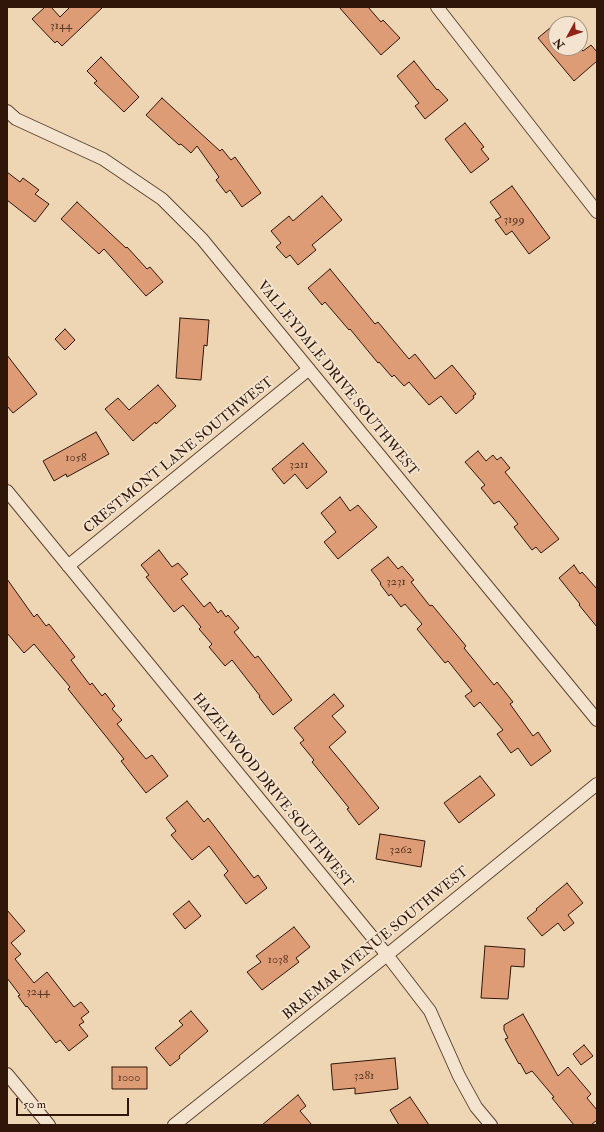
<!DOCTYPE html>
<style>
body{margin:0}
#map{position:relative;width:604px;height:1132px;overflow:hidden;background:#eed6b5;font-family:"IM FELL Double Pica",serif}
canvas{display:block}
.frame{position:absolute;inset:0;border:8px solid #2f1609;pointer-events:none}
.north{position:absolute;left:548px;top:16px;width:40px;height:40px;box-sizing:border-box;background:#f4e4cf;border:1px solid #a59280;border-radius:50%;rotate:230deg;font-size:11px;font-weight:700;line-height:16px;text-align:center;color:#2f1609}
.north::after{content:'';display:block;margin:auto;width:14px;height:18px;background:#8f2418;clip-path:polygon(50% 0,100% 100%,50% 72%,0 100%)}
.scale{position:absolute;left:16px;top:1098px;width:113px;height:18px;box-sizing:border-box;border:2px solid #2f1609;border-top:0;padding-left:5px;font-size:12px;line-height:14px;white-space:nowrap;color:#2f1609;-webkit-text-stroke:3px #f4e4cf;paint-order:stroke}
</style>
<div id="map">
<canvas width="604" height="1132"></canvas>
<div class="frame"></div>
<div class="north">N</div>
<div class="scale">50 m</div>
</div>
<script>
const ctx = document.querySelector('canvas').getContext('2d');
ctx.lineJoin = 'round';
function fillPath(path, color) {
  ctx.fillStyle = color;
  ctx.fill(path, 'evenodd');
}
function poly(rows) {
  const path = new Path2D();
  for (const r of rows) {
    path.moveTo(r[0], r[1]);
    for (let i = 2; i < r.length; i += 2) path.lineTo(r[i], r[i + 1]);
  }
  return path;
}
function trace(path, color, width, dash) {
  ctx.strokeStyle = color;
  ctx.lineWidth = width;
  ctx.lineCap = dash ? 'butt' : 'round';
  ctx.setLineDash(dash || []);
  ctx.stroke(path);
}
function write(font, color, halo, rows, align = 'center') {
  ctx.font = font + ' "IM FELL Double Pica",serif';
  ctx.lineWidth = 3.5;
  ctx.setLineDash([]);
  ctx.textBaseline = 'middle';
  ctx.strokeStyle = halo;
  ctx.fillStyle = color;
  for (const [text, x, y, turn = 0] of rows) {
    ctx.save();
    ctx.translate(x, y);
    ctx.rotate((+turn || 0) * Math.PI / 180);
    ctx.textAlign = isNaN(turn) ? turn : align;
    if (halo) ctx.strokeText(text, 0, 0);
    ctx.fillText(text, 0, 0);
    ctx.restore();
  }
}
const building = poly([
 [45,7,51,7,60,17,70,7,103,7,62,46,57,41,55,43,32,19,45,7],
 [339,7,368,7,381,22,383,20,400,38,381,55,339,7],
 [556,23,556,48,580,48,583,51,591,45,597,52,597,61,574,81,538,38,556,23],
 [101,57,139,97,124,112,94,83,97,81,87,71,101,57],
 [414,61,437,90,438,89,448,100,425,119,415,106,419,103,397,76,414,61],
 [162,98,220,151,222,149,231,160,235,157,261,193,242,207,230,190,226,193,216,180,219,177,197,146,191,153,181,144,179,145,146,115,162,98],
 [465,123,484,147,481,149,489,159,471,173,445,139,465,123],
 [7,172,20,182,23,178,39,190,35,194,49,204,35,222,7,200,7,172],
 [512,186,550,238,529,254,512,231,506,235,495,220,501,217,490,202,512,186],
 [322,196,342,220,312,245,316,250,298,265,290,255,286,258,276,247,281,243,271,231,289,216,293,221,322,196],
 [77,202,126,248,127,247,147,269,150,267,163,282,146,296,104,249,99,254,61,219,77,202],
 [330,269,375,324,378,322,409,359,415,354,435,379,452,365,476,394,473,396,474,398,456,414,441,396,429,405,409,382,404,386,394,375,392,377,379,362,378,363,350,329,349,330,325,302,322,305,308,288,330,269],
 [180,318,209,320,207,346,204,345,201,380,176,378,180,318],
 [65,329,75,340,65,350,55,339,65,329],
 [7,355,37,394,13,413,7,406,7,355],
 [158,385,176,406,156,424,155,422,133,441,105,409,118,398,129,410,158,385],
 [96,432,109,454,67,477,66,474,54,481,43,461,96,432],
 [303,443,327,472,307,489,295,474,284,484,272,469,303,443],
 [478,451,486,461,493,455,497,460,501,457,510,468,505,472,559,539,541,553,536,547,532,550,514,527,518,524,499,501,494,504,481,488,485,485,465,462,478,451],
 [340,497,350,511,358,505,377,527,338,559,324,542,336,532,321,513,340,497],
 [159,550,172,567,178,563,188,574,181,579,204,607,210,602,218,613,221,610,226,617,228,615,239,628,234,632,255,658,258,656,292,700,273,715,259,697,260,696,232,660,225,666,209,647,212,644,199,629,201,627,183,605,174,612,146,577,149,575,141,565,159,550],
 [388,557,398,569,402,566,414,580,411,582,430,606,432,605,466,646,464,648,494,685,497,682,513,702,510,704,533,736,538,732,551,751,531,766,518,748,511,753,497,734,503,730,480,702,474,707,465,696,472,691,448,661,445,663,417,629,422,624,405,604,401,607,391,594,389,596,380,584,381,583,371,570,388,557],
 [574,565,580,574,582,572,597,589,597,627,579,605,580,604,559,578,574,565],
 [7,579,34,617,37,614,46,626,49,624,75,657,71,660,90,685,92,683,102,696,105,693,115,706,112,709,122,720,117,724,146,759,152,755,168,776,146,793,121,761,124,759,68,689,70,687,34,644,24,653,7,633,7,579],
 [334,694,344,706,332,716,346,732,329,747,345,766,379,808,359,825,347,809,349,808,312,762,314,760,300,743,304,740,294,728,334,694],
 [480,776,495,795,459,823,444,803,480,776],
 [187,801,204,822,208,818,254,878,258,875,267,888,246,904,224,875,228,871,209,846,192,860,171,835,176,831,166,818,187,801],
 [380,834,425,841,421,867,376,859,380,834],
 [567,883,583,903,568,915,574,923,564,931,558,923,542,936,527,918,537,910,536,909,567,883],
 [189,901,201,916,185,929,173,914,189,901],
 [7,910,25,931,11,943,21,954,15,959,34,983,47,972,74,1007,81,1002,89,1012,81,1018,84,1022,79,1025,88,1036,69,1051,60,1040,56,1043,27,1006,26,1007,18,996,20,995,7,978,7,910],
 [294,927,310,947,296,958,299,962,262,990,247,972,261,962,256,956,294,927],
 [485,946,525,949,524,967,511,966,508,999,481,998,485,946],
 [191,1011,208,1031,179,1056,180,1058,170,1066,155,1048,183,1025,179,1021,191,1011],
 [523,1014,558,1076,568,1067,591,1094,587,1098,597,1110,597,1120,591,1125,574,1125,552,1098,554,1097,532,1071,526,1074,520,1063,519,1064,505,1039,508,1038,504,1030,504,1025,523,1014],
 [584,1045,593,1056,581,1065,573,1054,584,1045],
 [395,1058,398,1089,355,1094,355,1088,333,1090,331,1064,395,1058],
 [112,1067,147,1067,147,1089,112,1089,112,1067],
 [298,1095,306,1106,300,1111,312,1125,262,1125,298,1095],
 [410,1097,429,1125,399,1125,390,1110,410,1097]
]);
const minor = poly([
 [437,7,597,212],
 [7,111,16,119,103,159,162,199,202,239,597,720],
 [7,491,387,955,430,1011,459,1076,476,1107,491,1125],
 [68,566,309,369],
 [7,1074,49,1125],
 [174,1125,387,955,597,784]
]);
const numberNames = [
 ["3144",61,26],
 ["3199",514,220],
 ["1058",76,458],
 ["3211",299,465],
 ["3231",396,582],
 ["3262",401,850],
 ["1038",278,960],
 ["3244",38,992],
 ["3281",364,1076],
 ["1000",129,1078]
];
const streetNames = [
 ["VALLEYDALE DRIVE SOUTHWEST",337,379,51],
 ["CRESTMONT LANE SOUTHWEST",179,456,-39],
 ["HAZELWOOD DRIVE SOUTHWEST",272,791,51],
 ["BRAEMAR AVENUE SOUTHWEST",376,944,-39]
];
fillPath(building, '#dd9c75');
trace(building, '#2f1609', 1);
trace(minor, '#5f4634', 14);
trace(minor, '#f4e4cf', 12);
write('12px', '#5a3824', null, numberNames);
write('14px', '#2f1609', '#f4e4cf', streetNames);
</script>
